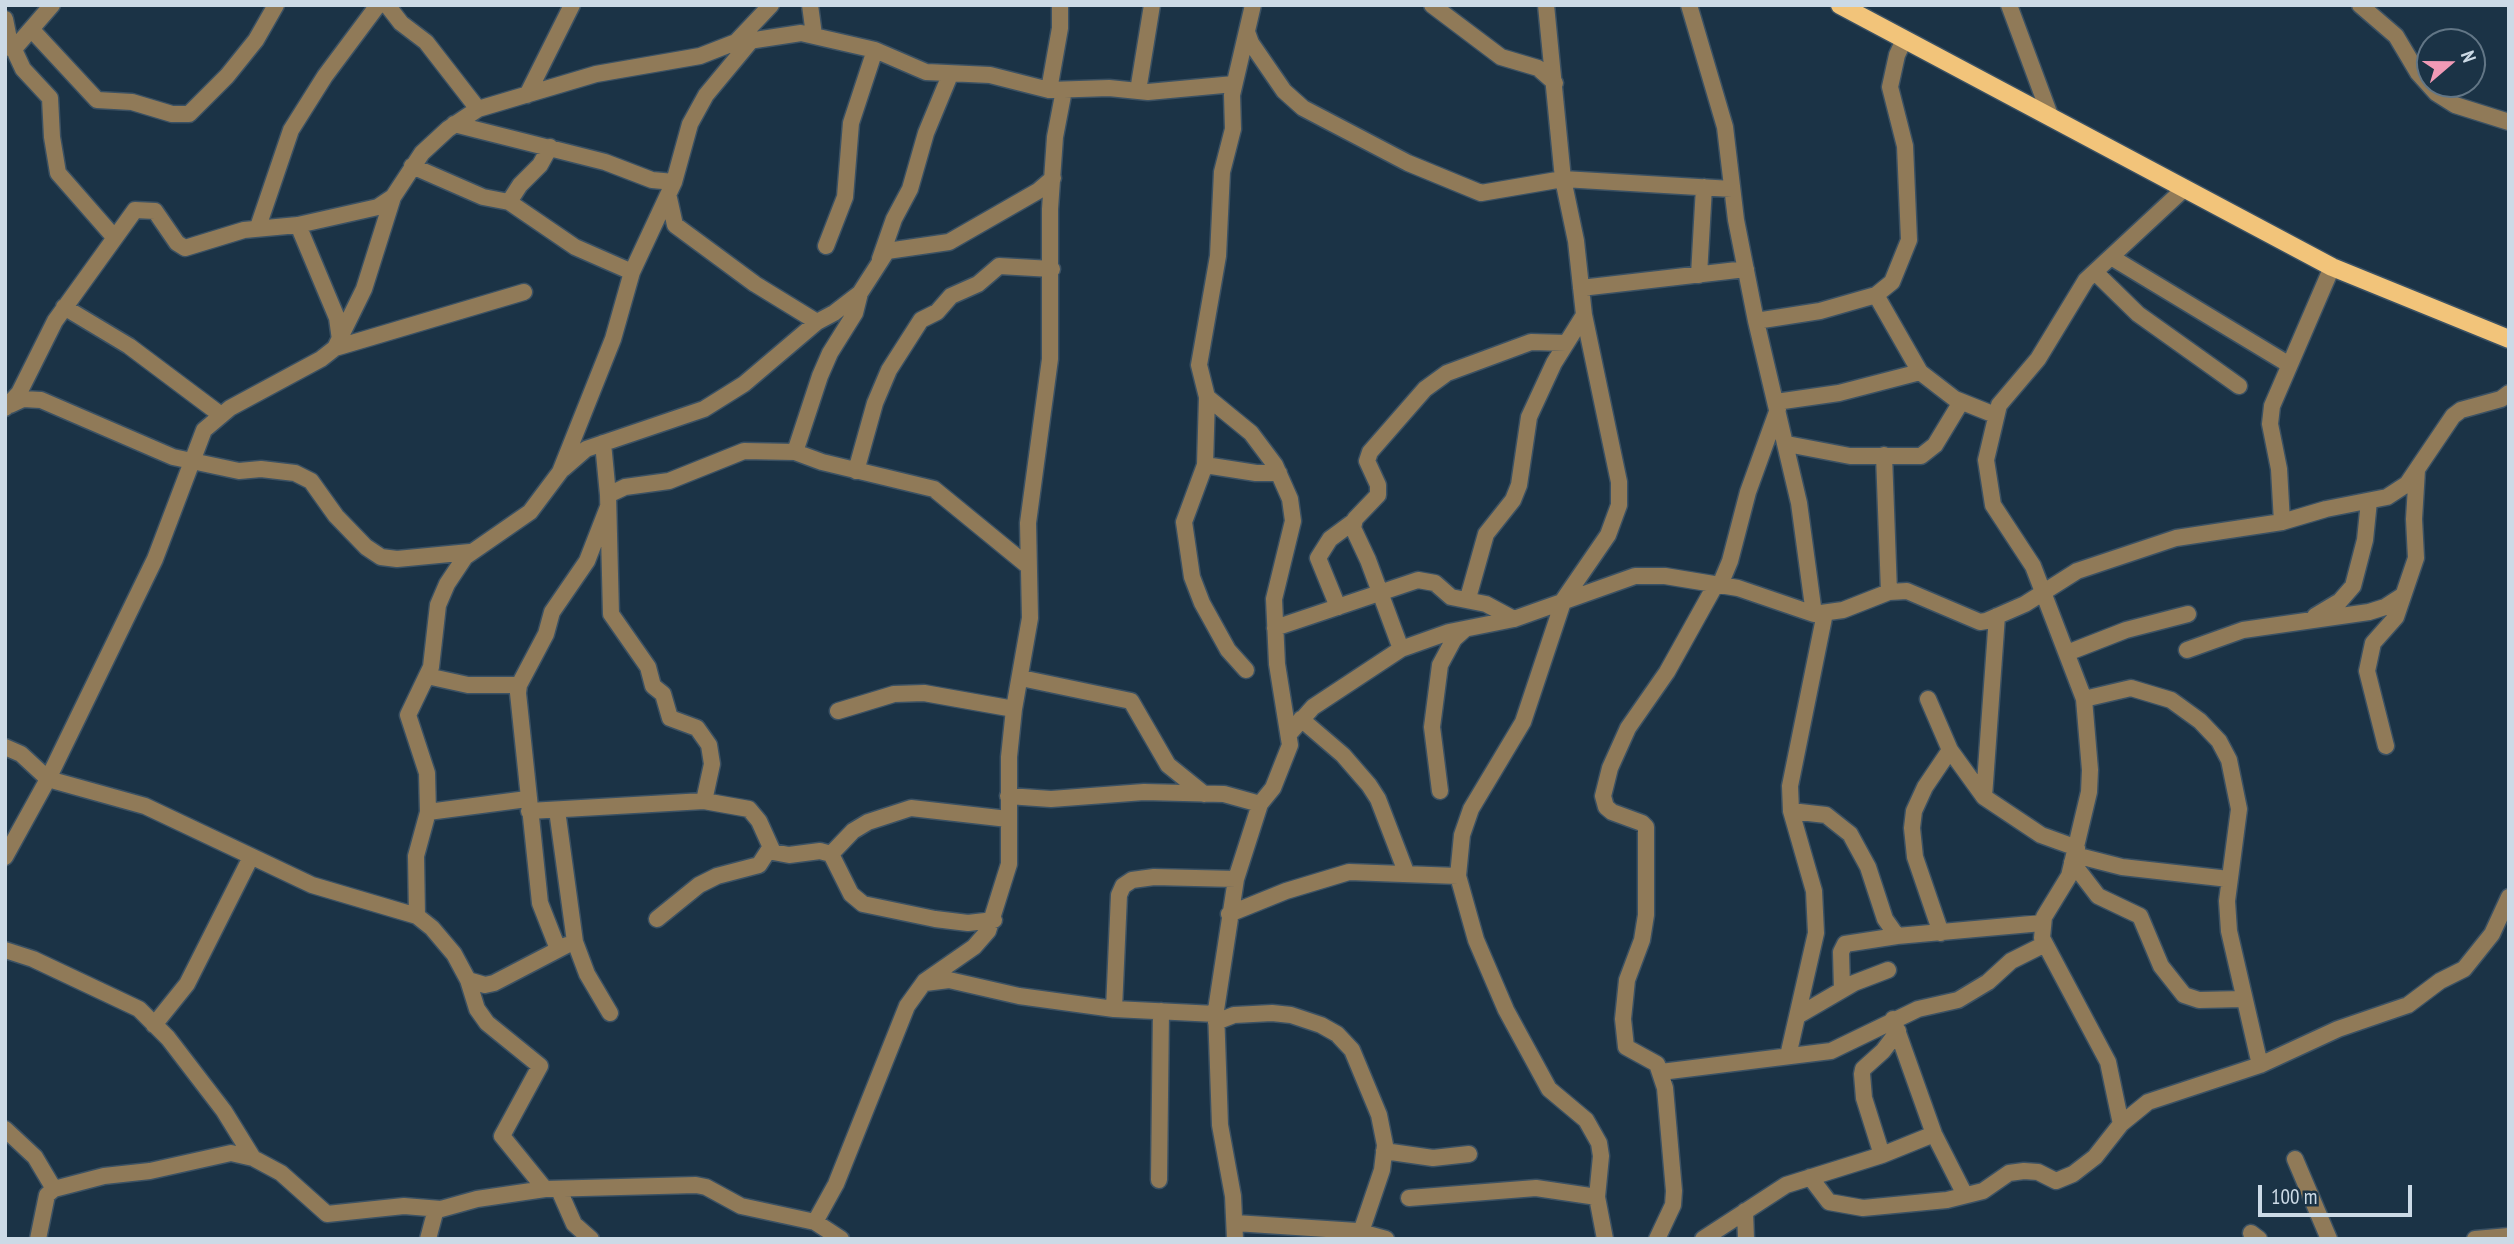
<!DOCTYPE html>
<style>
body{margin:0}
#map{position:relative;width:2514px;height:1244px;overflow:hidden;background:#1b3346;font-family:"PT Sans Narrow",sans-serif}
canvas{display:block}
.frame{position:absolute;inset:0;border:7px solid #ccdae6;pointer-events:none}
.north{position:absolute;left:2416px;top:28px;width:70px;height:70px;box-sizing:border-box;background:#1b3346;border:2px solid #627686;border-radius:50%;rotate:70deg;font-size:19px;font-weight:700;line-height:28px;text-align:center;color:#ccdae6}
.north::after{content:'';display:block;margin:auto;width:24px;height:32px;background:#f09ab6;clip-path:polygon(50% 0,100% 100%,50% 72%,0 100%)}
.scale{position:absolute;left:2258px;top:1185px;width:154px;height:32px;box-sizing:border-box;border:4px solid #ccdae6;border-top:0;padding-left:9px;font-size:21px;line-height:24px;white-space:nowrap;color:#ccdae6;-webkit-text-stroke:5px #1b3346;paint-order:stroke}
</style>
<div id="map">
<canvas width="2514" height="1244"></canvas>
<div class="frame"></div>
<div class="north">N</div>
<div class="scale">100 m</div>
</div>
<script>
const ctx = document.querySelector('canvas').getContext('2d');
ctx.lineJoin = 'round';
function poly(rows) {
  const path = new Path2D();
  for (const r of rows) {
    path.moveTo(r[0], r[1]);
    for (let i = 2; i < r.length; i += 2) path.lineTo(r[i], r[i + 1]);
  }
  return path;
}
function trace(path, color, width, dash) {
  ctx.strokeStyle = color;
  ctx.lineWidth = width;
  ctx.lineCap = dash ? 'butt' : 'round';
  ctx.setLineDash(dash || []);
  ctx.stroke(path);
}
const minor = poly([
 [387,5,401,23,426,42,478,109],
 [810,5,814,35],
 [1432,5,1501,57,1538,68,1555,83],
 [1546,5,1563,179,1576,241,1584,315,1619,482,1619,505,1608,535,1564,599,1523,722,1471,809,1462,835,1458,876,1476,940,1506,1010,1549,1089,1586,1120,1599,1143,1601,1156,1597,1197,1605,1239],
 [1689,5,1725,127,1736,220,1756,321,1799,503,1814,614],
 [2009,5,2051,118],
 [2360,5,2396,36,2418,73,2436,93,2455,105,2509,122],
 [5,19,9,39,23,69,50,98,52,137,58,173,114,237],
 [32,30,97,100,132,102,172,114,189,114,227,76,256,40,276,5],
 [1247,32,1251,43,1284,91,1303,108,1408,163,1481,193,1563,179,1732,189],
 [742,42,801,33,875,50,926,72,990,75,1049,90,1109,88,1148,92,1234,84],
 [13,50,52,5],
 [1049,90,1060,28,1060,5],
 [1138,91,1152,5],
 [527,95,572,5],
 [454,124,605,162,652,180,674,182],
 [412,166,483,197,509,202,575,247,632,272],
 [669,198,675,225,755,284,817,322],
 [509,202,520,185,540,165,550,147],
 [298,225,337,318,340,340],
 [258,227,291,130,325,76,378,5],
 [826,246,845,197,851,123,875,50],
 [2111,257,2288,364],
 [880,259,894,219,910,189,926,133,950,75],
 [2095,272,2138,314,2239,386],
 [1699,275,1704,187],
 [1581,288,1746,269],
 [1876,295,1920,372,1955,399,1995,415],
 [64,307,129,346,221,415],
 [1756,321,1820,311,1876,295,1892,282,1909,240,1905,146,1890,87,1897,55,1904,40],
 [335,348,524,292],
 [1776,402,1839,393,1920,372],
 [10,405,23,399,41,400,173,457,239,471,261,469,295,473,311,481,336,516,366,547,381,557,397,559,470,552],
 [5,408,19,393,55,321,135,210,155,211,177,243,185,248,244,230,298,225,378,207,393,197],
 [603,443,608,495,611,614,648,667,653,686,663,694,670,718,697,728,709,745,712,764,704,801],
 [1787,444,1850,456,1921,456,1935,445,1961,402],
 [795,452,820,376,830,353,855,313,860,293],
 [1884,455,1889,592],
 [1205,465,1207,397],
 [563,469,586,449,704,409,744,384,817,322,834,313,860,293,887,251,949,242,1038,191,1053,178],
 [856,471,875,403,889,370,921,320,937,312,951,296,978,284,999,266,1052,269],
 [608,495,625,487,669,481,744,451,795,452,822,462,934,489,1028,566],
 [2282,522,2279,469,2270,424,2272,406,2332,267],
 [1720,585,1730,561,1748,492,1778,409],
 [1468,598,1486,534,1513,500,1519,485,1529,417,1554,363,1584,315],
 [1338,607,1318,558,1330,539,1353,522],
 [2315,616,2340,601,2353,586,2365,540,2369,501],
 [1275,628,1418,580,1435,583,1451,597,1486,604,1514,619],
 [1401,649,1368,560,1353,528,1355,519,1378,495,1378,485,1367,461,1370,452,1425,389,1447,373,1531,342,1566,343],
 [2187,650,2243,630,2369,612,2385,607,2402,596],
 [2067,653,2126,630,2188,614],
 [1246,670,1228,650,1202,603,1192,577,1184,522,1205,465,1256,473,1279,473],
 [427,676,468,685,519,685],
 [1021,678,1131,701,1168,765,1204,794],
 [1928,699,1950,750,1984,797,2041,835,2077,848],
 [2084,699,2131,688,2171,700,2200,721,2219,741,2229,760,2239,809,2227,901,2229,931,2260,1065],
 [838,711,894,694,924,693,1014,709],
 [1301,719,1343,755,1369,785,1378,799,1406,872],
 [1290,733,1313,707,1401,649,1449,632,1514,619,1635,576,1665,576,1738,588,1814,614,1843,610,1889,592,1907,591,1980,622,1986,621,2025,604,2077,571,2176,538,2282,522,2326,509,2387,497,2407,484,2453,416,2461,410,2501,399,2509,393],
 [2386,746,2367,671,2373,643,2396,617,2416,558,2414,519,2417,470],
 [5,747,21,754,48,779,145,806,312,885,417,916,432,928,454,954,468,980,477,1009,487,1023,540,1066,502,1136,545,1189],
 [1440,791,1432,727,1440,665,1454,639,1464,630],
 [1008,796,1051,799,1144,792,1224,794,1260,804],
 [1984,797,1997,616],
 [557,810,575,942,587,974,610,1013],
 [529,811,704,801,749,809,759,821,773,852,789,855,820,851,831,854,851,894,863,904,935,919,968,923,994,920],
 [1791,811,1826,815,1850,834,1868,867,1885,919,1897,936,2042,923],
 [428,812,527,799],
 [831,854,853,831,868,822,911,808,1008,819],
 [2075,855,2122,867,2229,879],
 [5,857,48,779,155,559,204,430,230,408,321,359,335,348,364,289,393,197,422,153,448,129,478,109,596,74,700,56,736,42,771,5],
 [2072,862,2098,896,2140,916,2161,966,2184,995,2199,1000,2243,999],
 [1229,914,1286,891,1349,872,1458,876],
 [417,916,416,856,428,812,427,773,408,715,431,667,438,605,447,584,465,557,530,512,560,472,613,339,632,272,674,182,690,124,706,95,750,42],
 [657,919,699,885,717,876,759,865,770,848],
 [1941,933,1915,857,1912,828,1914,811,1925,787,1950,750],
 [558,949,540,903,518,693,519,685,546,634,552,612,587,561,608,507],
 [5,950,33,959,139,1009,168,1038,224,1111,253,1158,281,1173,327,1214,404,1206,441,1209,477,1199,545,1189,696,1185,706,1187,741,1206,815,1222,841,1239],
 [468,980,485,985,494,983,567,945],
 [925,983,949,980,1019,996,1114,1009,1216,1014],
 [1842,989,1841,952,1845,944,1897,936],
 [1114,1009,1119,895,1123,886,1132,880,1154,877,1236,879],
 [1799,1015,1854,983,1888,970],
 [1893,1019,1934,1134,1965,1195],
 [1216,1022,1234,1015,1272,1013,1291,1015,1321,1025,1337,1034,1352,1050,1379,1115,1385,1145,1382,1170,1361,1232],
 [154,1025,187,984,251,857],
 [1788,1056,1816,933,1814,891,1791,811,1790,786,1825,613],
 [1661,1072,1831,1051,1918,1009,1958,1000,1988,982,2011,961,2045,944],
 [2121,1124,2108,1062,2042,938,2044,917,2069,876,2089,792,2090,770,2084,699,2033,566,1993,505,1986,460,1999,405,2038,359,2086,280,2185,188],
 [5,1129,35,1157,54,1189],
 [1384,1151,1433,1158,1469,1154],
 [1882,1155,1864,1098,1862,1074,1863,1069,1883,1051,1898,1031],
 [2295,1159,2329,1239],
 [1810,1177,1829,1202,1863,1208,1947,1200,1983,1191,2009,1173,2024,1171,2038,1172,2056,1181,2073,1174,2095,1157,2121,1124,2148,1102,2260,1065,2338,1029,2408,1005,2440,981,2464,969,2492,934,2509,897],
 [1159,1180,1161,1011],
 [559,1190,574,1224,591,1239],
 [1409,1198,1536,1188,1597,1197],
 [1745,1211,1746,1239],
 [815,1222,836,1184,907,1006,925,981,974,947,988,931,1009,864,1009,757,1014,709,1030,618,1028,523,1050,359,1050,209,1055,137,1064,90],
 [1235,1223,1357,1231,1386,1239],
 [2251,1233,2259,1239],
 [38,1239,47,1195,54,1189,104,1176,150,1171,231,1153,253,1158],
 [428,1239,436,1209],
 [1235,1239,1233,1196,1220,1125,1216,1010,1236,879,1260,804,1273,788,1290,745,1277,664,1274,599,1293,521,1290,499,1275,465,1251,433,1207,397,1199,365,1218,256,1222,172,1233,129,1232,95,1253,5],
 [1657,1239,1673,1205,1674,1191,1665,1088,1657,1064,1626,1047,1623,1019,1627,980,1642,940,1646,915,1646,827,1642,823,1612,812,1606,807,1603,796,1610,768,1628,728,1667,672,1716,584],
 [1703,1239,1786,1185,1882,1155,1934,1134],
 [2475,1239,2509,1236]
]);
const major = poly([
 [1840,5,2332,267,2509,339]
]);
trace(minor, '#3b5163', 19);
trace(major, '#3b5163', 21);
trace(minor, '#907a58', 16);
trace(major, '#f2c47a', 18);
</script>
